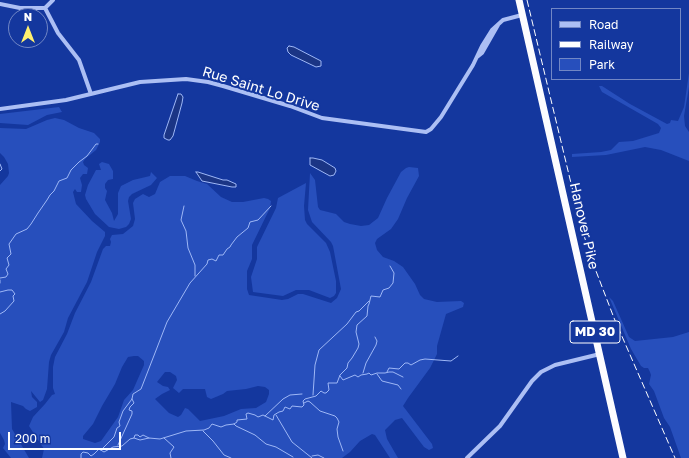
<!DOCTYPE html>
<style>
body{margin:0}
#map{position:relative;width:689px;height:458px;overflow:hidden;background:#14379e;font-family:"Golos Text",sans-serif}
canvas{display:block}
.legend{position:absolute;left:551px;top:8px;width:130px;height:72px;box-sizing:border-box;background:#14379e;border:1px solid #7287c5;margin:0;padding:5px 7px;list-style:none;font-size:12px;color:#fff}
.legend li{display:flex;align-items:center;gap:8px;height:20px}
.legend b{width:20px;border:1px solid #7287c5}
.north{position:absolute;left:8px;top:8px;width:40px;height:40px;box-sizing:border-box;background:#14379e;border:1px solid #7287c5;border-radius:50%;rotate:0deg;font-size:11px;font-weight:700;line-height:16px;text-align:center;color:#fff}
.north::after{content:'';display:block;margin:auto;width:14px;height:18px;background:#fff06f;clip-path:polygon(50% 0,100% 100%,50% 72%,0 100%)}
.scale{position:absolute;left:8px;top:432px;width:113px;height:18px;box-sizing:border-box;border:2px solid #fff;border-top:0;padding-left:5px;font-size:12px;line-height:14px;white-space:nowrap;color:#fff;-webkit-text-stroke:3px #14379e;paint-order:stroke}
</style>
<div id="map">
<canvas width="689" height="458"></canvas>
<ul class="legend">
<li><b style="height:5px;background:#acbff4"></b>Road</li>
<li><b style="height:5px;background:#fff"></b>Railway</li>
<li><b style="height:11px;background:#274fbc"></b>Park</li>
</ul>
<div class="north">N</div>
<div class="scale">200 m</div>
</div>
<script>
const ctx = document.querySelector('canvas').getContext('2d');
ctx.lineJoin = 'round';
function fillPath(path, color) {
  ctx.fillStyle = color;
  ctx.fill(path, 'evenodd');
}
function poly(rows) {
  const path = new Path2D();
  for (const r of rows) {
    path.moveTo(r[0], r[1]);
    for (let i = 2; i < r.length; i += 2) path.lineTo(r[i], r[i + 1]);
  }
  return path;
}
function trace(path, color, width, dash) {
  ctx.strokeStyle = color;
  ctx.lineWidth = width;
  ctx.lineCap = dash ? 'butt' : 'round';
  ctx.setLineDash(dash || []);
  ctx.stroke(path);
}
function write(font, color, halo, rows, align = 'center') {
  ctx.font = font + ' "Golos Text",sans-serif';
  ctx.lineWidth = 4;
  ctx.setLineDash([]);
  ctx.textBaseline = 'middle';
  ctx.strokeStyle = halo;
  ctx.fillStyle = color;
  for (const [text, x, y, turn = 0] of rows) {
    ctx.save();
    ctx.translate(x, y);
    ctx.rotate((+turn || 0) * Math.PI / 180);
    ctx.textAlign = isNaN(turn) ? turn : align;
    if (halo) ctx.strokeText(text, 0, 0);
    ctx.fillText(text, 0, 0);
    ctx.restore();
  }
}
const green = poly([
 [689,73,689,87,684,116,685,126,689,132,689,161,661,150,645,147,606,155,572,157,572,154,601,152,611,150,619,142,633,141,659,133,661,128,658,124,602,92,599,86,602,86,630,104,667,124,670,123,671,120,678,121,684,107],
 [59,107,62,112,47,115,28,125,0,123,0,114],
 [55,118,64,120,79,128,94,133,100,139,100,142,96,150,85,159,83,162,84,165,88,168,87,174,83,174,80,178,82,185,81,192,77,192,75,189,73,192,76,204,92,221,105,232,105,236,97,252,87,282,68,318,64,332,51,355,49,362,47,389,43,400,40,402,31,391,32,397,37,402,37,407,30,411,26,409,23,406,11,402,12,429,29,458,11,458,3,448,5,444,4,440,0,433,0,185,8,176,9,173,8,164,4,157,0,153,0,128,26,129,47,120],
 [102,162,109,164,113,171,113,179,108,180,105,184,105,188,107,191,105,200,112,213,114,221,118,214,118,193,121,186,133,180,150,176,151,172,157,178,151,185,132,194,129,197,128,201,131,219,129,224,126,227,119,229,109,227,95,214,86,199,85,195,88,185,96,170,101,170,99,164],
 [409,167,418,168,419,176,407,198,398,219,391,229,377,239,375,243,377,250,383,257,394,261,403,267,415,284,420,295,424,299,437,302,461,301,464,303,463,307,446,314,437,346,437,354,430,368,408,398,403,406,432,444,433,448,429,450,424,447,402,418,395,420,385,430,387,439,398,458,390,458,375,435,372,434,360,441,350,452,342,458,42,458,44,449,29,426,33,417,45,404,52,395,55,394,53,388,53,367,55,357,67,334,75,313,91,282,103,249,106,246,110,246,111,242,110,239,112,235,123,234,133,226,135,219,133,203,135,199,143,194,149,197,155,194,160,182,170,176,185,176,197,181,207,184,221,197,232,202,243,202,264,198,268,199,271,201,270,208,252,245,252,259,247,271,247,289,249,295,282,300,288,299,298,294,303,294,331,303,337,298,341,289,333,246,331,242,312,222,308,210,310,173,315,180,318,207,320,210,336,214,344,222,350,224,361,226,369,225,378,218,387,198,401,172,406,168],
 [134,356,138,356,144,361,144,365,133,390,124,400,118,417,101,441,95,443,83,439,83,436,93,424,102,406,115,384,122,367,128,357],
 [165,372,170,372,176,376,177,380,173,388,179,393,183,389,205,389,207,397,211,399,223,394,227,391,246,389,258,386,265,387,269,390,269,394,266,402,256,408,241,409,224,416,200,421,188,409,185,408,181,415,178,417,169,413,155,399,162,394,170,390,168,387,163,386,157,382],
 [306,183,304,206,305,220,307,224,326,243,330,252,336,281,336,293,334,296,330,298,309,290,296,290,283,296,253,292,251,277,257,259,257,247,276,208,278,198],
 [609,297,613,301,629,337,635,341,673,337,689,332,689,458,681,458,670,427,664,418,654,391,649,384,651,375,650,372,648,368,644,368,641,366,631,349]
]);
const water = poly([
 [289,46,294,47,321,61,321,66,316,67,291,55,288,52,287,48,289,46],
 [178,94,181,94,183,97,182,103,173,136,170,140,168,140,164,138,164,135,178,94],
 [310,158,313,158,322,160,335,168,336,171,334,175,330,176,310,165,310,158],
 [196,172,198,172,223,180,227,180,236,184,236,187,232,187,202,181,196,172]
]);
const stream = poly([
 [0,164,2,169,0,171],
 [184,206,181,220,186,231,188,248,195,265,195,276],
 [0,278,6,277,8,274,6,269,9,265,7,258,11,254,9,244,16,234,27,229,31,224,38,213,47,200,50,195,54,191,59,181,67,178,71,170,79,162,87,156,96,144,98,144],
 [0,280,0,283],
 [0,292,8,290,12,290,15,294,13,296,14,301,5,311,0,314],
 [387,372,389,368,399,369,405,363,408,363,411,365,420,360,425,359,451,361,458,356],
 [363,373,366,363,376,345,377,341,375,337],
 [377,374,382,381,398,385,401,389],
 [340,376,343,380,355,375,358,377,361,375,367,374,369,373,371,375,377,373,385,373,389,372,393,372,403,377],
 [313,395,315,365,319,350,347,324,356,312,359,311,369,301],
 [304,403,308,401,310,402,320,411,335,416,337,418,339,422,337,429,338,437,343,451],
 [276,415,292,442,312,458],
 [265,416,283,399,290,395,302,394],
 [234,424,236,426,255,435,266,444,276,447,293,457],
 [203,431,213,441,224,455,231,458],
 [134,438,140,440,149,438,160,439,186,431,204,430,209,428,212,424,221,427,226,425,234,424,237,422,237,420,247,419,246,414,248,413,255,415,258,417,263,415,273,420,274,415,279,412,283,411,285,407,290,409,292,406,302,407,304,405,303,401,305,399,316,396,321,391,324,393,326,393,329,390,328,383,337,383,340,375,347,368,348,363,352,358,358,348,359,344,356,332,357,325,367,316,368,306,369,304,371,296,380,297,383,290,389,288,393,283,394,273,390,266],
 [164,438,174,447,170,453,171,458],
 [118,445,132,414,132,411,129,410,130,407,134,403,132,399],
 [101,450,114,437,117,428,120,426,119,422,123,411,132,399,133,394,141,389,167,322,190,283,207,264,208,260,212,259,216,261,219,255,223,255,227,249,230,247,231,245,237,237,248,228,250,222,258,220,271,206],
 [312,456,318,455,324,458],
 [81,458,81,454,83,452,88,453,91,456,94,454,99,449,104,452,113,447,122,446,130,439,134,438,135,435,138,435,140,437,143,435,149,438]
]);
const minor = poly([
 [0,4,20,8,45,8,53,0],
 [45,8,58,33,79,60,91,94],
 [477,57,482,53,498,25],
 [0,109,66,100,140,82,186,79,208,82,223,86,290,106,322,118,426,132,431,129,441,117,473,65,482,46,492,30,503,20,522,15],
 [467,458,500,426,532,381,541,372,555,365,600,354]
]);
const trunk = poly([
 [519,0,623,458]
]);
const rail = poly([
 [527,0,582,229,591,258,614,318,675,458]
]);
const shields = [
 [595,332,50]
];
const shieldNames = [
 ["MD 30",595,332]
];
const streetNames = [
 ["Rue Saint Lo Drive",261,89,17],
 ["Hanover Pike",584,226,77]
];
fillPath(green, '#274fbc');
fillPath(water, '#1b3585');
trace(water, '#9eb7f6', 1);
trace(stream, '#9eb7f6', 1);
trace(minor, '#acbff4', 4);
trace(trunk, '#fcfcff', 7);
trace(rail, '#fff', 1, [7, 3]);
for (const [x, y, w] of shields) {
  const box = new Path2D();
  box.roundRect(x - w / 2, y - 11, w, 22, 3);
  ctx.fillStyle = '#14379e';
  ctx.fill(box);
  trace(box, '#fff', 1);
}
write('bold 13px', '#fff', null, shieldNames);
write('14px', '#fff', '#14379e', streetNames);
</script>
